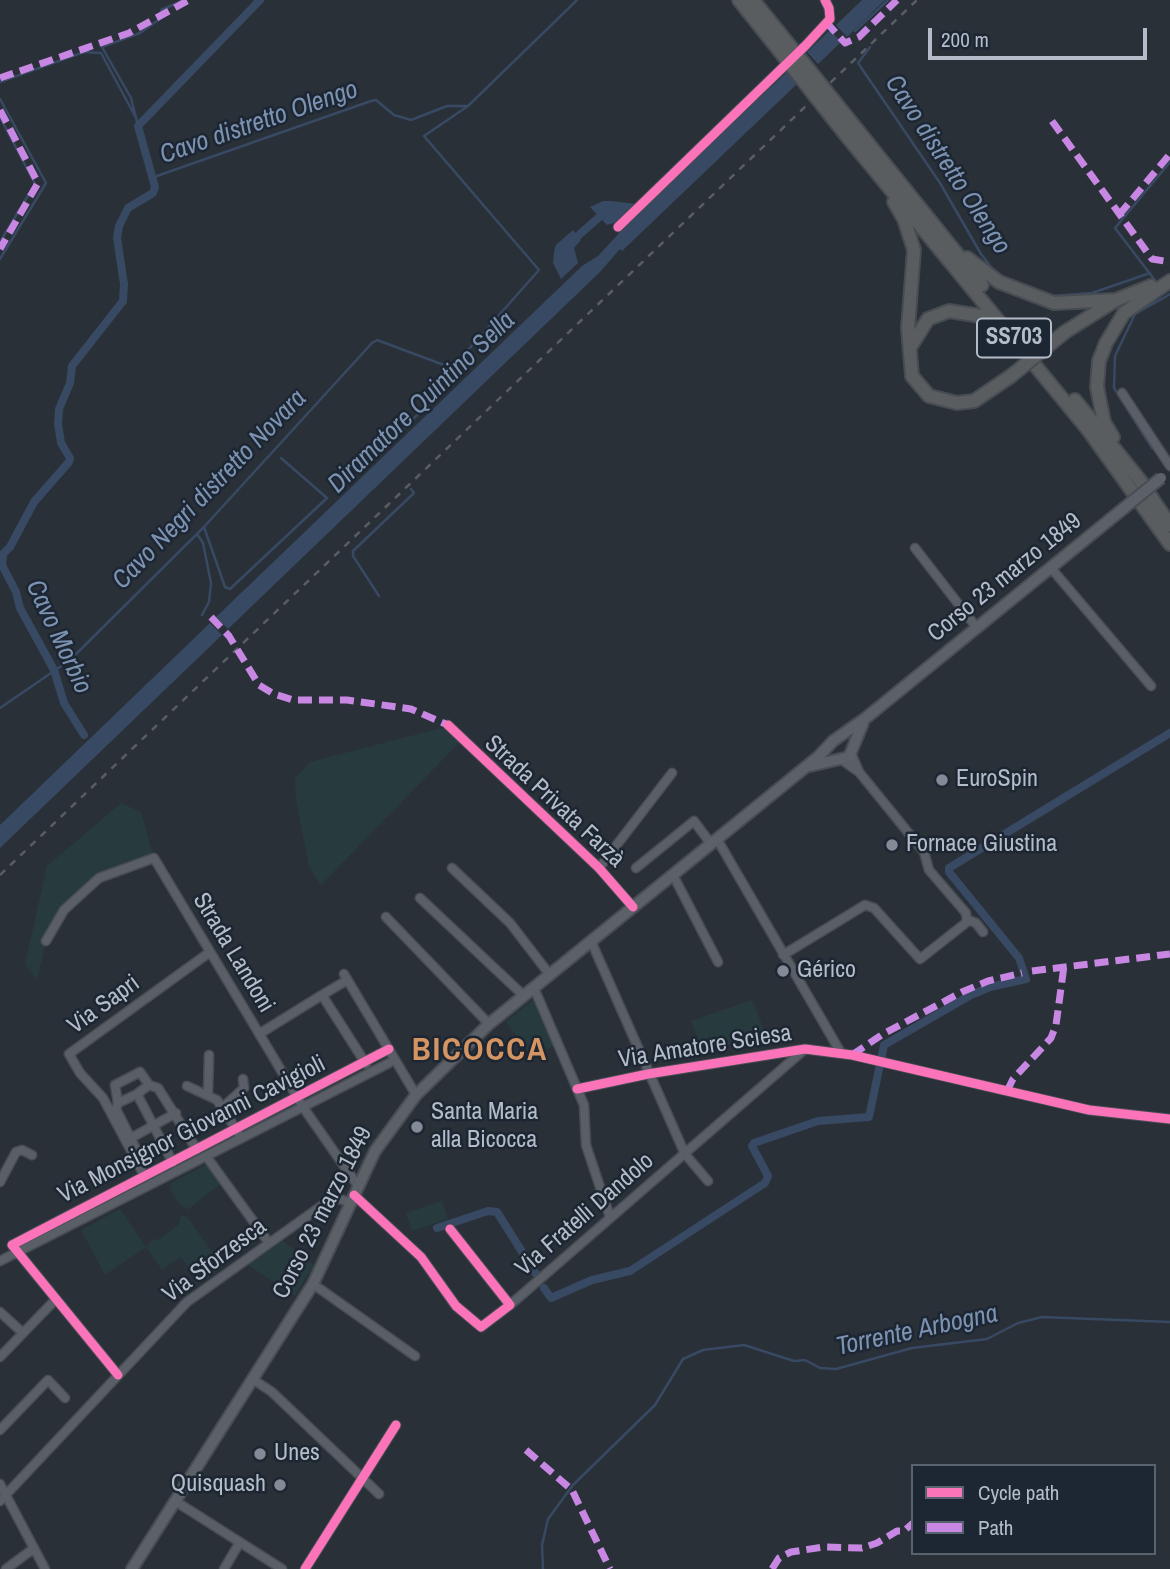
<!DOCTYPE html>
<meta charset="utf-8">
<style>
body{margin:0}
#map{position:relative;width:1170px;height:1569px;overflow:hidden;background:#2a3038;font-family:"Archivo Narrow",sans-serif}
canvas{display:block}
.legend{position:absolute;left:911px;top:1464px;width:245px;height:91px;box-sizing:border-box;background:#1d2633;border:2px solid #59626f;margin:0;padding:9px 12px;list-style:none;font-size:21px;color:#b4bcc9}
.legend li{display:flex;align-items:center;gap:14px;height:35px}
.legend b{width:35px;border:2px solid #59626f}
.scale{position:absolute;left:928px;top:28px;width:219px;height:32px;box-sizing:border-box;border:4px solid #b4bcc9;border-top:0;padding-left:9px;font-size:21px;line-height:24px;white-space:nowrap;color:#b4bcc9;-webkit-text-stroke:5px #1d2633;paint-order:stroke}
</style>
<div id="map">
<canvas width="1170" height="1569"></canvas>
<ul class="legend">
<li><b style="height:9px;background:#fb73b8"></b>Cycle path</li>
<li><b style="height:9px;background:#c787e3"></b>Path</li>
</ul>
<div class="scale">200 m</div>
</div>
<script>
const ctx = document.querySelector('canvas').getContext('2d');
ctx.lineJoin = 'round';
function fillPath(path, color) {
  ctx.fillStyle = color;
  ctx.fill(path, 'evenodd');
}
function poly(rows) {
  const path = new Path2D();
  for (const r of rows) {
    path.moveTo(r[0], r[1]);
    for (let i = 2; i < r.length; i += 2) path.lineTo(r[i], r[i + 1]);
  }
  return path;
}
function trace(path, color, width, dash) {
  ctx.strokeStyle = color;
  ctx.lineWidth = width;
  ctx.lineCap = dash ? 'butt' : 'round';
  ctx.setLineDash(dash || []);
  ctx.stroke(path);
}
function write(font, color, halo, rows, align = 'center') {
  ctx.font = font + ' "Archivo Narrow",sans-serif';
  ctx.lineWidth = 5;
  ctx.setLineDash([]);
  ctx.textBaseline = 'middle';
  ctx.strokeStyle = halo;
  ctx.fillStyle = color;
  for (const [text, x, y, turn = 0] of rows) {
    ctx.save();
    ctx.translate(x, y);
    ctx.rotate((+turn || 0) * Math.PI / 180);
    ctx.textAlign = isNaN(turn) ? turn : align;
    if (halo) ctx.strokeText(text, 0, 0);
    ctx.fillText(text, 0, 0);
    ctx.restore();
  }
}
const green = poly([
 [445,727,460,742,321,885,309,867,296,801,295,778,310,762],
 [121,803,141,812,154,858,97,880,64,910,46,941,37,980,25,964,47,866],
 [534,999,554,1045,533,1059,506,1022],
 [752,1000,765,1032,704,1054,691,1021],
 [209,1163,223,1182,187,1210,178,1202,170,1188,171,1183],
 [442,1201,448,1219,412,1231,406,1213],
 [120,1209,146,1247,153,1239,159,1240,179,1224,181,1215,187,1217,223,1266,200,1284,181,1257,162,1270,146,1247,105,1275,81,1230],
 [283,1241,314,1265,295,1296,248,1265]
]);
const water = poly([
 [862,0,885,0,847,37,836,25],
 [830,30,841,42,818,64,807,52],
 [787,72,797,84,622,251,620,249,600,272,228,629,216,617,582,266,598,256,644,206],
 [603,201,611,201,637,204,620,221,607,225,590,207],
 [573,230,581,240,574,248,578,263,561,279,553,263,554,252,556,245],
 [210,623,222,635,0,848,0,825]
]);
const stream = poly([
 [855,31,888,0],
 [870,47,858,63,940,183,981,254,995,272],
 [0,82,84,52,101,53,135,116],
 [0,99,46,183,0,259],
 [0,117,35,184,0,242],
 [138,126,131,98,102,47,140,33,164,16,161,10,184,0],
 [154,177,371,101,376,100,394,115,411,120,447,106,468,106],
 [1157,283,1115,228,1170,162],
 [1052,296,1092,293,1150,273],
 [1152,448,1114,388,1115,356,1135,314,1170,294],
 [375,456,449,384,446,377,452,368,539,270,424,136,468,106,577,0],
 [204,527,225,587,230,589,327,498,281,458],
 [197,534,203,543,211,583,209,602,202,615],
 [379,596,353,556,353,551,414,493,411,489],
 [0,708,70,660,203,528,372,343,377,340,452,368],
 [543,1569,542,1545,548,1519,573,1485,655,1405,683,1359,703,1350,744,1345,794,1361,805,1360,820,1368,836,1369,912,1348,987,1339,1018,1323,1042,1317,1170,1322]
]);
const canal = poly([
 [571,242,606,211],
 [3,554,2,565,16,592,20,608,54,670,64,703,84,735],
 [0,557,10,547,34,502,69,462,70,458,61,443,58,424,59,409,70,383,72,366,123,301,124,284,117,238,119,226,128,208,153,193,155,187,138,126,260,0],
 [437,1228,488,1211,497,1212,536,1274],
 [544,1288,551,1298,592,1280,630,1271,765,1183,768,1176,752,1146,754,1143,818,1121,869,1117,884,1045,971,995,990,987,1026,979,1019,958,949,872,949,868,1170,733]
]);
const minor = poly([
 [618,227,806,45,830,19,829,8,825,0],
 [1122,393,1170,466],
 [915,548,977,628],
 [1051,568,1151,686],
 [448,725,599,868,633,907],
 [842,760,859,772,851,753],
 [717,839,841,1053],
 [452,868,510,923,550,975],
 [599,868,672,773],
 [636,868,694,821,711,844],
 [673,875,718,962],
 [420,898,524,996],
 [386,917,489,1024],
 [968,920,976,923,983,932],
 [46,941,64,910,99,878,154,858,303,1107,358,1186],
 [591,941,685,1154,708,1181],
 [783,955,865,905,874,908,920,959,967,922,966,913,929,870,924,852,859,772],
 [344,974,416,1095],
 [534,988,584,1105,586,1145,610,1217],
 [322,995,344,982],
 [259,1034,322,995,366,1064],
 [149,1085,158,1088,197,1150],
 [187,1086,217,1100,239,1134],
 [577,1089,648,1074,805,1049,852,1055,1089,1110,1170,1119],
 [137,1094,149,1085,140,1072,115,1085,118,1103,137,1094,173,1163],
 [208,1094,209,1055],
 [118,1103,116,1109,138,1153],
 [223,1107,244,1088,243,1079],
 [131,1138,176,1113],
 [206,1156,269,1243],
 [145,1177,103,1098,80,1073,69,1054,210,952],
 [0,1182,16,1152,22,1150,32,1155],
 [354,1195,421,1257,456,1306,481,1327,510,1305,450,1229],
 [0,1261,389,1063],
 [313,1284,415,1356],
 [510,1305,805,1049],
 [0,1312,23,1333],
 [0,1357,56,1299],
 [118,1375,12,1245,389,1049],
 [254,1380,272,1392,379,1494],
 [0,1430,48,1380,65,1398],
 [0,1484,45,1569],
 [0,1501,187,1302,334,1197,351,1203],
 [175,1501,282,1569],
 [6,1569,33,1549],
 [224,1569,240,1542],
 [305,1569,396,1425]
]);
const major = poly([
 [810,766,849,757,863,723],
 [132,1569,313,1284,375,1151,416,1095,489,1024,818,757,833,741,867,717,1124,508]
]);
const highway = poly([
 [739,0,778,49],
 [753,0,786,41],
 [859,132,982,285],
 [849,139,1089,431,1170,544],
 [894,202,904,219,914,250,908,328,912,376,929,396,957,403,974,401,1011,376],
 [967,258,999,282,1054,303,1116,300],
 [1065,332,1116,300,1151,286],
 [911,346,928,319,949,311,981,316,1003,332],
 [1075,400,1139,479,1170,525],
 [1113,437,1104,422,1097,387,1099,361,1106,343,1124,313,1170,281]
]);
const rail = poly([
 [0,875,917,0]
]);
const majorBridge = poly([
 [1124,508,1161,478]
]);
const highwayBridge = poly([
 [786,41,859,132],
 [778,49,849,139],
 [1011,376,1065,332]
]);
const quiet = poly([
 [826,22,845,43,859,37,897,0],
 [0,78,129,33,189,0],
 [0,110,38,183,0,249],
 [1052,121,1152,259,1170,262],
 [1119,215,1170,154],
 [211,617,229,636,259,685,274,694,293,700,347,700,411,709,448,725],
 [1032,971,1170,954],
 [852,1055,883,1034,962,992,988,981,1022,973],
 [1007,1091,1013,1079,1051,1038,1056,1025,1064,966],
 [526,1450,572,1490,610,1569],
 [772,1569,779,1558,791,1552,823,1547,862,1548,877,1543,897,1531,904,1531,913,1523]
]);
const cycleway = poly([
 [618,227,806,45,830,19,829,8,825,0],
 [448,725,599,868,633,907],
 [577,1089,648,1074,805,1049,852,1055,1089,1110,1170,1119],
 [354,1195,421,1257,456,1306,481,1327,510,1305,450,1229],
 [118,1375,12,1245,389,1049],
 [305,1569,396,1425]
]);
const markers = [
 [942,780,7,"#848b96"],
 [892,845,7,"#848b96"],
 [783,971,7,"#848b96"],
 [417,1127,7,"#848b96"],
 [260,1454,7,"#848b96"],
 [280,1485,7,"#848b96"]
];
const shields = [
 [1014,338,74]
];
const shieldNames = [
 ["SS703",1014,338]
];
const streetNames = [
 ["Corso 23 marzo 1849",1005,578,-39],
 ["Strada Privata Farzà",554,802,43],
 ["Strada Landoni",233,953,59],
 ["Via Sapri",104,1005,-36],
 ["Via Amatore Sciesa",705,1047,-9],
 ["Via Monsignor Giovanni Cavigioli",192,1130,-27],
 ["Corso 23 marzo 1849",323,1213,-63],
 ["Via Fratelli Dandolo",585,1215,-41],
 ["Via Sforzesca",215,1261,-37]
];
const poiNames = [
 ["EuroSpin",956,780],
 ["Fornace Giustina",906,845],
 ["Gérico",797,971],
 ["Santa Maria",431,1113],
 ["alla Bicocca",431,1141],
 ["Unes",274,1454],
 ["Quisquash",266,1485,"right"]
];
const waterNames = [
 ["Cavo distretto Olengo",259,123,-19],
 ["Cavo distretto Olengo",947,165,57],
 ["Diramatore Quintino Sella",422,403,-44],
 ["Cavo Negri distretto Novara",210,490,-46],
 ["Cavo Morbio",58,637,65],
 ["Torrente Arbogna",917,1331,-12]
];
const districtNames = [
 ["BICOCCA",480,1051]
];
fillPath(green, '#273a3e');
fillPath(water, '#384963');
trace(stream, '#384963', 2.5);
trace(canal, '#384963', 8);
trace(minor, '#484c53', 11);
trace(major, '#484c55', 14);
trace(highway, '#474c53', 16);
trace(minor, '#5a5e66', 8);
trace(major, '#5c6168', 10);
trace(highway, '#5a5d60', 12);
trace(rail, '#595d64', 2.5, [7, 7]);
trace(majorBridge, '#484c55', 14, []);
trace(highwayBridge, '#474c53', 16, []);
trace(majorBridge, '#5c6168', 10);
trace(highwayBridge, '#5a5d60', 12);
trace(quiet, '#c787e3', 7, [14, 7]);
trace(cycleway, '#fb73b8', 9);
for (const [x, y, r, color] of markers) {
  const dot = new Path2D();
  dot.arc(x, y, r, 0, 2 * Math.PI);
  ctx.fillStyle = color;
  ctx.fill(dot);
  trace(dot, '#1d2633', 2.5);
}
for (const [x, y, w] of shields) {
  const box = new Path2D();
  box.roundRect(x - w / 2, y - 19.5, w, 39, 5);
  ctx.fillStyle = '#1d2633';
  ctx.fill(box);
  trace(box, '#b4bcc9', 2);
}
write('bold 23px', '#b4bcc9', null, shieldNames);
write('24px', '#b4bcc9', '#1d2633', streetNames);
write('24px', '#b4bcc9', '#1d2633', poiNames, 'left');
write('italic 26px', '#7c92b1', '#1d2633', waterNames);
ctx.letterSpacing = '2px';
write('bold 32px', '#d59563', '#1d2633', districtNames);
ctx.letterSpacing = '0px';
</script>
